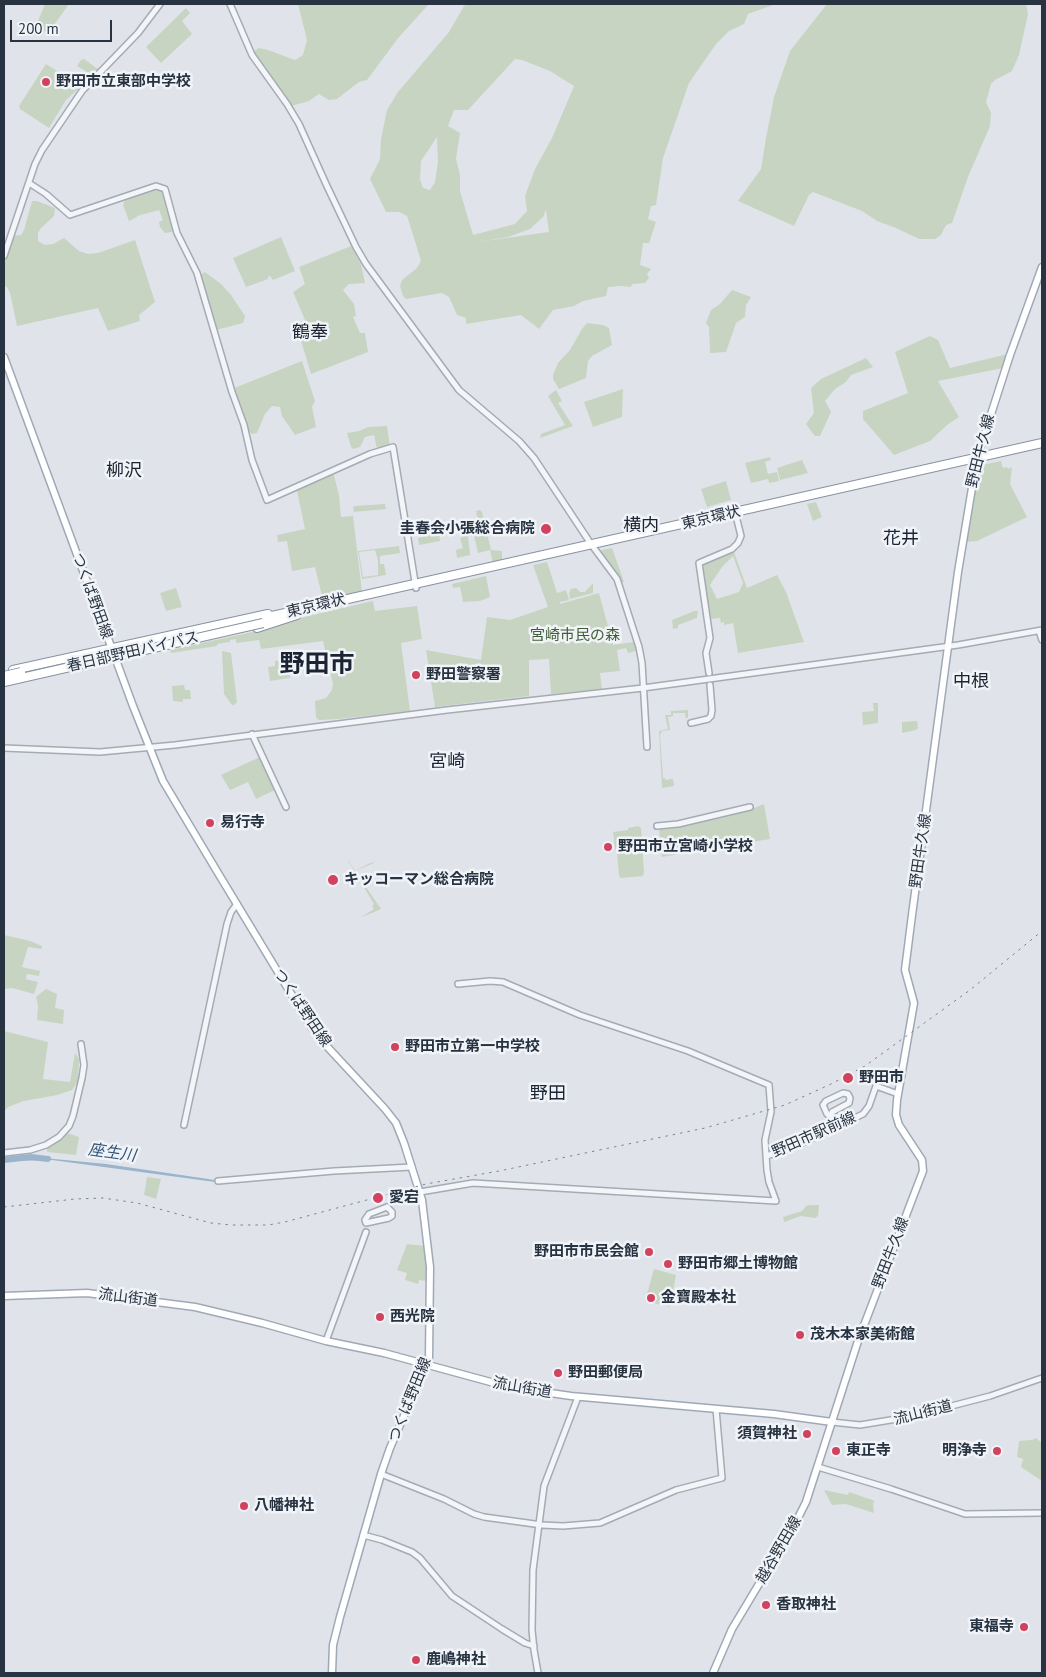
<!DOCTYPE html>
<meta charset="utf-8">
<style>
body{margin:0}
#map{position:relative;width:1046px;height:1677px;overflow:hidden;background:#e0e4ea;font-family:"PT Sans",sans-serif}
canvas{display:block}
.frame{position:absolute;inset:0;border:5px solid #283341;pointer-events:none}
.scale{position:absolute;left:10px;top:20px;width:102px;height:22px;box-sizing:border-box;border:2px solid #283341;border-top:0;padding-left:6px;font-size:15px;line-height:18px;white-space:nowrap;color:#283341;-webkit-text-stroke:4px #f0f3f7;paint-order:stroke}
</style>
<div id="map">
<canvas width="1046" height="1677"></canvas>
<div class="frame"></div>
<div class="scale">200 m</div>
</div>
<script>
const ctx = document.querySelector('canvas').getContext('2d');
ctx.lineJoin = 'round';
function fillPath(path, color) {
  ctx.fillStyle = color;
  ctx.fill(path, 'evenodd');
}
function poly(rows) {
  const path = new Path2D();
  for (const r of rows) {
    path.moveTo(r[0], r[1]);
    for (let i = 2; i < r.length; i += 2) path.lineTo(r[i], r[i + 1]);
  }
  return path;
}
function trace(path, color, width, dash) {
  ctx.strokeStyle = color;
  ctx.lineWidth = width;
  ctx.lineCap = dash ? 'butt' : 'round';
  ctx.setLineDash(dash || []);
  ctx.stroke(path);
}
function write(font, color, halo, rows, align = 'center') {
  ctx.font = font + ' "PT Sans","Noto Sans JP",sans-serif';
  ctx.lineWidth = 5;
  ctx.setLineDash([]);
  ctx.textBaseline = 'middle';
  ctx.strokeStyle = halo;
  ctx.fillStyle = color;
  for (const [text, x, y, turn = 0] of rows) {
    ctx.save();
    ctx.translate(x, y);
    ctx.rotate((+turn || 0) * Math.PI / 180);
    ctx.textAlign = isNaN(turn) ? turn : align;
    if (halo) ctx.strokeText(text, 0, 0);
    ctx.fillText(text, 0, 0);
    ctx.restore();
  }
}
const green = poly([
 [45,4,69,4,49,32,43,31,39,26,38,21],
 [298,4,429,4,399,37,367,80,359,82,337,99,329,100,319,94,309,101,291,106,253,52,259,48,268,50,295,60,303,55,307,40],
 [468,4,776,4,748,14,744,24,729,31,716,44,689,83,663,158,656,205,651,206,648,219,656,222,649,243,643,243,640,265,651,269,647,274,649,278,645,283,632,284,631,287,621,286,608,287,606,296,583,301,574,306,553,310,539,329,521,315,466,324,466,318,457,315,449,297,442,293,406,299,403,296,400,286,402,280,417,268,421,261,414,238,407,216,399,212,386,212,370,179,380,159,381,139,387,110,398,92,449,32,464,6],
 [515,59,522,60,550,71,574,86,552,138,535,169,525,196,527,211,515,224,473,235,460,191,460,175,456,159,460,133,448,126,454,110,468,110],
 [437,137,438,162,435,182,430,190,423,188,420,179,421,161],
 [546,210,549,232,477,242,508,237,530,229,543,217],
 [827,4,1026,4,1028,14,1019,55,1012,71,995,80,991,84,986,102,991,113,990,126,968,177,952,223,946,225,941,235,935,239,919,239,896,228,877,221,862,211,813,192,809,195,794,226,738,201,761,169,766,138,774,97,790,51],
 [186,8,190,13,182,21,192,34,161,63,146,47],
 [84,59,99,70,94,76,77,66,81,60],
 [46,64,79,85,78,89,66,100,49,128,20,109,19,106],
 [157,189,163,192,174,230,172,232,165,233,160,227,159,222,163,220,159,210,137,216,137,217,129,221,123,205,125,200],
 [32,201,37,201,55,208,54,216,41,228,38,233,38,241,45,245,53,244,64,238,79,251,88,254,98,253,135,240,155,302,139,315,140,321,108,331,98,308,17,326,10,293,7,287,4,286,4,266,7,254,9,236,21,235,24,230],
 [281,237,295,271,273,280,270,276,268,277,268,279,246,287,233,258],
 [351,246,361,264,365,283,349,284,343,290,354,304,356,316,353,317,360,333,365,333,368,352,311,374,296,324,305,320,293,292,305,284,299,267],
 [205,272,221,284,231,295,245,316,243,323,216,330,200,275],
 [732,290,751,297,746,305,745,317,736,323,726,352,710,353,709,327,706,323,711,310,720,304],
 [587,323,603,325,609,328,612,345,592,356,588,361,586,378,559,389,553,379,553,375,558,363,570,350,582,329],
 [930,336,938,340,950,368,1008,354,1003,368,938,381,959,417,947,425,930,441,894,455,863,419,863,411,908,393,895,352],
 [866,358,873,367,851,375,846,382,835,389,825,401,831,412,820,436,815,436,806,424,814,413,811,388,821,379],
 [302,361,315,401,312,407,316,427,295,435,282,416,280,407,272,406,265,414,257,433,252,434,245,427,232,389],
 [623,389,622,417,593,427,584,402],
 [556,390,562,401,558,403,573,426,540,438,541,434,565,425,548,396],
 [387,426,390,446,377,449,374,435,365,437,360,447,353,449,351,447,347,433,359,431,368,427],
 [770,457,771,460,765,462,768,474,777,472,779,481,769,483,768,479,751,483,745,463],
 [802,460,808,473,780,480,777,468],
 [1001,461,1003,468,1007,467,1008,469,1012,467,1010,484,1027,517,977,541,965,542,978,470,982,465],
 [333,472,339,495,341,517,353,516,362,592,323,600,315,567,292,571,287,541,278,542,277,535,305,529,297,491,299,488],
 [726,481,731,500,707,507,701,489],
 [816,502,822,517,813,521,807,504],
 [385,504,386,509,354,512,353,507,355,506],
 [480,510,482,512,491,550,502,551,502,561,493,563,490,550,478,553,474,535,468,536,470,555,457,558,456,550,463,548,460,538,462,537,459,529,450,532,449,525,471,520,472,523,478,522,476,511],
 [439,533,440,541,419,545,418,538],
 [399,546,400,553,380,556,380,564,384,564,386,575,362,579,358,551],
 [375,550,378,560,378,575,363,577,359,552],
 [612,548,624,582,620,582,602,554,602,550],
 [734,552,747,588,777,575,786,592,804,642,738,653,733,623,724,625,724,622,721,623,720,618,711,619,710,610,707,606,702,566,703,564],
 [733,556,743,583,739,592,717,599,710,585,722,567],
 [547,562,557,593,566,590,569,600,560,602,560,604,599,593,613,645,634,642,636,651,628,653,626,648,617,650,620,671,600,673,602,689,551,694,549,659,529,660,529,696,435,707,426,650,481,660,487,617,510,620,548,607,533,565],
 [486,576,490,597,480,601,463,602,460,587,453,588,452,584],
 [593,583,593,593,570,599,569,593,571,589,576,588,580,592,585,592],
 [176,588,182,607,166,611,160,593],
 [373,601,375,611,417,606,422,639,401,643,410,711,339,719,319,720,316,718,315,701,326,698,332,690,333,684,323,641,261,649,259,640,236,643,236,639,230,640,230,642,217,644,217,646,171,653,170,650,271,628,300,618],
 [694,611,698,611,697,618,678,625,678,628,673,629,672,620],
 [222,651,231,653,237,702,234,705,232,705,224,694],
 [281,660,284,661,285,670,289,670,290,678,270,681,268,667,275,666,275,661],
 [184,685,185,690,190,690,191,699,183,699,183,702,173,701,172,686],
 [873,703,878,703,878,723,863,725,862,712,874,711],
 [688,710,688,718,686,718,685,713,673,713,673,716,668,717,670,730,662,731,660,735,663,778,665,778,665,780,673,779,674,786,662,788,659,731,668,729,665,715,671,715,671,711],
 [917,721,918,728,916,730,902,733,902,722],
 [260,757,275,790,256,799,248,782,230,790,221,775],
 [764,804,770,839,662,857,659,829,679,827,749,810],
 [638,826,641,828,644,872,643,876,621,878,619,876,617,851,615,849,613,832,628,830,628,828],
 [349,861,355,871,368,864,374,862,374,863,355,871,381,909,360,918,374,909,372,906,374,904,349,862,347,863],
 [4,935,30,941,42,946,42,949,28,947,22,967,40,971,39,976,27,974,26,979,38,982,34,994,12,988,4,989],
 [46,989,57,994,55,1008,64,1010,63,1024,37,1020,38,1006,36,997],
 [4,1031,48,1042,43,1079,70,1082,75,1053,79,1059,78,1081,72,1090,57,1095,24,1101,8,1107,4,1112],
 [67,1133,79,1137,76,1155,47,1152,47,1148],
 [147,1177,161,1179,156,1199,144,1195],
 [810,1205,819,1205,818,1216,815,1218,801,1216,784,1222,783,1217,802,1211,806,1206],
 [407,1244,425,1246,427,1281,419,1280,418,1284,405,1280,407,1273,397,1270],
 [654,1269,676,1275,670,1307,645,1301],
 [1036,1438,1042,1443,1042,1481,1021,1467,1023,1459,1017,1457,1019,1441,1032,1440],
 [824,1490,848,1495,849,1492,875,1501,873,1503,874,1513,846,1504,832,1505]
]);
const water = poly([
 [44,1158,106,1164,215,1180,215,1182,52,1160,4,1161,4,1159]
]);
const river = poly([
 [4,1160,31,1157,48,1159]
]);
const minor = poly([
 [230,4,252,55,287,104,299,124,326,184,356,247,366,264,459,390,519,441,534,458,591,544,617,579,639,647,642,663,647,747],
 [29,183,46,194,70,215,156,186,165,189,177,233,197,273,232,392,244,425,252,460,267,500,370,454,393,447,416,588],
 [4,256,35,164,42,150,82,91,138,33,160,4],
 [1039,631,1042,640],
 [709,673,706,653,710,638,699,563,732,549,738,543,741,536,736,516],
 [691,723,708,719,711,716,712,710,710,685],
 [252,734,286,807],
 [4,748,100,752,175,745,447,710,643,688,958,645,1042,630],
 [657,826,678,824,750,807],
 [831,1117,832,1112,849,1103,850,1098,848,1094,843,1093,826,1101,823,1105,827,1114,831,1117,836,1127],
 [184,1125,227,924,231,912,237,904],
 [4,1153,30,1150,46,1145,59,1137,69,1126,73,1116,82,1078,84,1065,81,1044],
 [766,1156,790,1149,863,1114,869,1106,876,1086,898,1094],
 [218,1181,334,1171,412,1167],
 [420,1192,473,1183,776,1201,769,1182,767,1170,765,1140,771,1112,769,1085,688,1051,580,1015,503,982,490,981,458,984],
 [387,1207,392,1212,392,1216,389,1218,366,1223,365,1220,369,1214,387,1207],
 [326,1341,366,1232],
 [832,1422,860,1425,909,1417,990,1396,1042,1378],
 [818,1467,891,1489,965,1514,1042,1513],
 [381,1474,444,1499,474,1514,484,1517,542,1525,563,1526,600,1523,676,1490,722,1478,716,1409],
 [363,1535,382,1540,412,1552,420,1558,452,1596,502,1629,525,1643,534,1646],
 [538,1673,534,1650,532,1630,533,1570,544,1486,578,1397]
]);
const major = poly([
 [4,357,133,706,163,781,218,873,310,1025,321,1040,385,1109,396,1123,404,1143,422,1200,430,1267,429,1358,390,1448,381,1474,340,1617,333,1645,332,1673],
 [4,1296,87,1293,195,1307,262,1323,326,1341,384,1353,509,1387,571,1396,774,1414,832,1422],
 [713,1673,732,1629,795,1524,806,1502,858,1341,923,1171,922,1160,899,1125,896,1115,897,1100,914,1003,905,970,912,915,958,572,977,458,1010,355,1042,267]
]);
const highway = poly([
 [263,618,1042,443],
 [257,628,297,615],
 [13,670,268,614]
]);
const rail = poly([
 [4,1207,75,1199,103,1198,137,1203,211,1223,231,1225,268,1225,285,1222,426,1184,499,1171,705,1128,785,1105,831,1084,865,1066,970,990,1042,931]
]);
const highwayBridge = poly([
 [4,676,21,672],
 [4,682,263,623]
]);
const markers = [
 [46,82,5,"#d2425f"],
 [546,529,6,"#d2425f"],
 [416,675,5,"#d2425f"],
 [210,823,5,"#d2425f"],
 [608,847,5,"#d2425f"],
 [333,880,6,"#d2425f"],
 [395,1047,5,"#d2425f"],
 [848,1078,6,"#d2425f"],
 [378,1198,6,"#d2425f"],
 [649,1252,5,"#d2425f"],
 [668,1264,5,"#d2425f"],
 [651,1298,5,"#d2425f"],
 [380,1317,5,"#d2425f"],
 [800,1335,5,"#d2425f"],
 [558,1373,5,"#d2425f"],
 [807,1434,5,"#d2425f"],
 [836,1451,5,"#d2425f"],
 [997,1451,5,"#d2425f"],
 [244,1506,5,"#d2425f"],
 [766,1605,5,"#d2425f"],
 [1024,1627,5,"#d2425f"],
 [416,1660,5,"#d2425f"]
];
const poiNames = [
 ["野田市立東部中学校",56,82],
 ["圭春会小張総合病院",535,529,"right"],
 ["野田警察署",426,675],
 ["易行寺",220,823],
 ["野田市立宮崎小学校",618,847],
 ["キッコーマン総合病院",344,880],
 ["野田市立第一中学校",405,1047],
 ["野田市",859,1078],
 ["愛宕",389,1198],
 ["野田市市民会館",639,1252,"right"],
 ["野田市郷土博物館",678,1264],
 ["金寶殿本社",661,1298],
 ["西光院",390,1317],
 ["茂木本家美術館",810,1335],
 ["野田郵便局",568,1373],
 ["須賀神社",797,1434,"right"],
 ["東正寺",846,1451],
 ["明浄寺",987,1451,"right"],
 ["八幡神社",254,1506],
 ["香取神社",776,1605],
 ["東福寺",1014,1627,"right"],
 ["鹿嶋神社",426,1660]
];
const streetNames = [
 ["野田牛久線",981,451,-76],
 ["東京環状",711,518,-13],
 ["つくば野田線",92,596,70],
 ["東京環状",316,606,-13],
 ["春日部野田バイパス",133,652,-13],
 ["野田牛久線",921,851,-82],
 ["つくば野田線",302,1008,56],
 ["野田市駅前線",814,1135,-24],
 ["野田牛久線",891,1253,-69],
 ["流山街道",128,1298,7],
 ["流山街道",522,1388,10],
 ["つくば野田線",410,1400,-68],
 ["流山街道",923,1413,-14],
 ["越谷野田線",779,1550,-60]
];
const parkNames = [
 ["宮崎市民の森",575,636]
];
const waterNames = [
 ["座生川",112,1153,8]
];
const quarterNames = [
 ["鶴奉",310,333],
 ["柳沢",124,471],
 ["横内",641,526],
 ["花井",901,539],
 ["中根",971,682],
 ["宮崎",447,762],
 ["野田",548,1094]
];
const townNames = [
 ["野田市",317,665]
];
fillPath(green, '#c7d4c1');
fillPath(water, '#9ab4cb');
trace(river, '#9ab4cb', 6);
trace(minor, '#a5abb4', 8);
trace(major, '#9fa9b6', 9);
trace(highway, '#8792a1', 10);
trace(minor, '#f3f5f8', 5);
trace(major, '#fff', 6);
trace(highway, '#fff', 8);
trace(rail, '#798494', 1, [2.5, 5]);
trace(highwayBridge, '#8792a1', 10, []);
trace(highwayBridge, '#fff', 8);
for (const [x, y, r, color] of markers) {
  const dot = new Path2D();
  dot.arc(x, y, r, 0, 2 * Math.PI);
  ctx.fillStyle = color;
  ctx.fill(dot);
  trace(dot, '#f0f3f7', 2);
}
write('bold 15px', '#283341', '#f0f3f7', poiNames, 'left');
write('15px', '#283341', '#f0f3f7', streetNames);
write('15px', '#3f5e35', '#f0f3f7', parkNames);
write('italic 16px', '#315477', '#f0f3f7', waterNames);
write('18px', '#1a2432', '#f0f3f7', quarterNames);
write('bold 25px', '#1a2432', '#f0f3f7', townNames);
</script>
